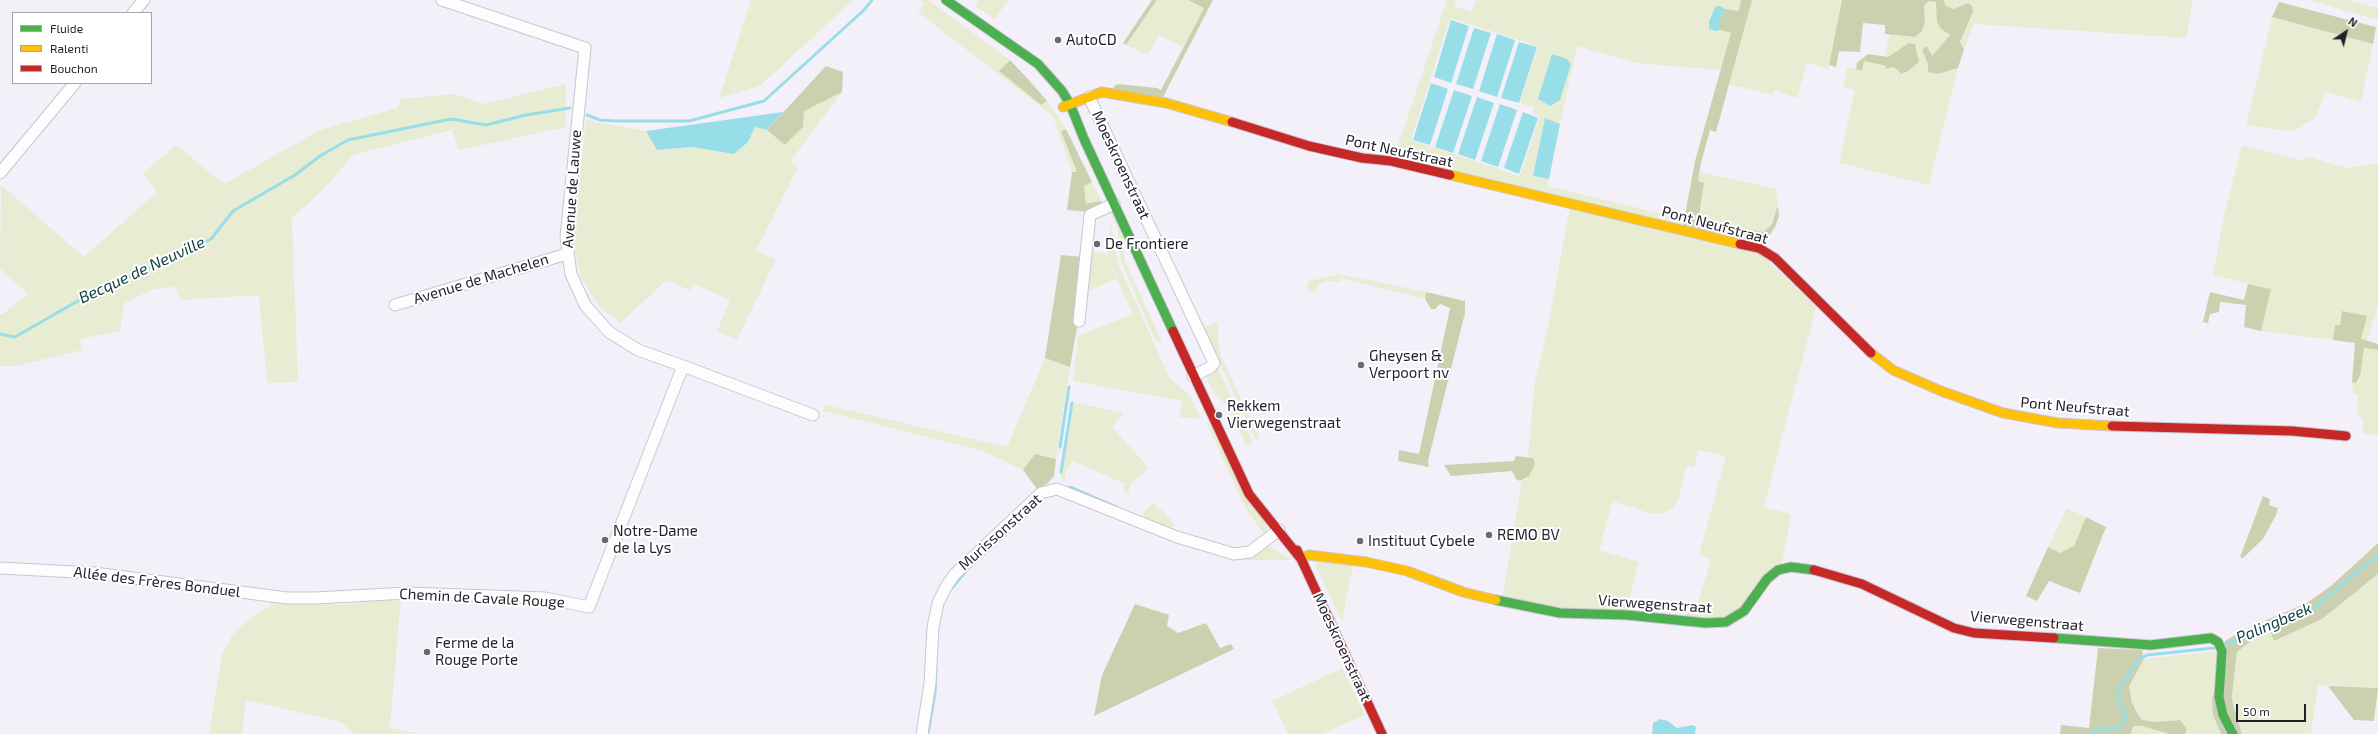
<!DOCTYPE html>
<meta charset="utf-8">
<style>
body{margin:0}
#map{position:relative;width:2378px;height:734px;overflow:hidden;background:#f4f0fa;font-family:"Exo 2",sans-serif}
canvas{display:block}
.legend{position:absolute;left:12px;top:12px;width:140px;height:72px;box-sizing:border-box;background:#fff;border:1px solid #a7a5aa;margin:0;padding:5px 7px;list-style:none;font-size:12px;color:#231f2a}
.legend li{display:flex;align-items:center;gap:8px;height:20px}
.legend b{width:20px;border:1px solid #a7a5aa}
.north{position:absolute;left:2326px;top:12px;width:40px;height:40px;-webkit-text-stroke:3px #fff;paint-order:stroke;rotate:35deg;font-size:11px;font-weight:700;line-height:16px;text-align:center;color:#231f2a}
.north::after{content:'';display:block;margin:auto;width:14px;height:18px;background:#231f2a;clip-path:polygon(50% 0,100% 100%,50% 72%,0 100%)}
.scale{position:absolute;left:2236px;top:704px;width:70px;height:18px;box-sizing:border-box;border:2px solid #231f2a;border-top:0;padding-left:5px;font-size:12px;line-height:14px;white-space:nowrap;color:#231f2a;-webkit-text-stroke:3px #fff;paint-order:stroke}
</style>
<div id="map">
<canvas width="2378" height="734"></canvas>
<ul class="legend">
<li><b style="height:5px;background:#4caf50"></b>Fluide</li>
<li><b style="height:5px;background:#ffc107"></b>Ralenti</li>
<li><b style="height:5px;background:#c62828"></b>Bouchon</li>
</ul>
<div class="north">N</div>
<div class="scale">50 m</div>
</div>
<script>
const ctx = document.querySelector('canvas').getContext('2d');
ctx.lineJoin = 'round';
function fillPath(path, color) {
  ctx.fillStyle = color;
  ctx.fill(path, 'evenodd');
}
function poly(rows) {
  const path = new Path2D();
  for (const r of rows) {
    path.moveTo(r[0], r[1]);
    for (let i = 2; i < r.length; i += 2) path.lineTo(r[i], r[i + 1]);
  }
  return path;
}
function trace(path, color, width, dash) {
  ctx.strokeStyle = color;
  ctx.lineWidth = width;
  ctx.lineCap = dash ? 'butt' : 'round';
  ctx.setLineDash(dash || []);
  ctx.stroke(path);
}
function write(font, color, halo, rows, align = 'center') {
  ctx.font = font + ' "Exo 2",sans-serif';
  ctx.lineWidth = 4;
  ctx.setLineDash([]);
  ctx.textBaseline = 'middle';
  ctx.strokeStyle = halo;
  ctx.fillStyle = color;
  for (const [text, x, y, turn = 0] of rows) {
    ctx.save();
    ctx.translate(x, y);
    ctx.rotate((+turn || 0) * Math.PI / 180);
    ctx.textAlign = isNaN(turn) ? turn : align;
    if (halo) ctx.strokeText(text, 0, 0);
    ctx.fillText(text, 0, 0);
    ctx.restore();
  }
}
const green = poly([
 [751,0,853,0,760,86,719,98],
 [921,0,928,0,1010,60,999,71,1040,105,1047,101,1054,110,1066,129,1061,130,1077,172,1072,172,1053,116,918,12,925,3],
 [979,0,1008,0,995,19,975,6],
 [1157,0,1188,0,1204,8,1183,47,1159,35,1148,55,1126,45],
 [1447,0,1455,0,1454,6,1472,12,1476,0,1741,0,1739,11,1725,9,1720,6,1712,10,1710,16,1709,21,1716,31,1720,30,1731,33,1724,63,1719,70,1636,63,1577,46,1560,124,1545,118,1533,176,1549,179,1547,186,1684,219,1683,226,1399,157,1397,148],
 [1450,18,1538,46,1520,103,1534,108,1533,114,1540,116,1520,176,1411,140],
 [1752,0,1842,0,1828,69,1807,63,1797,98,1774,90,1773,95,1728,84],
 [1944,0,2193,0,2186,38,1974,24,1964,49,1960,43,1973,12,1967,3,1953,9,1945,5],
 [2309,0,2347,0,2378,8,2378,20],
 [1929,1,1936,2,1941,29,1950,35,1932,57,1927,46,1922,50,1928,64,1928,72,1945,72,1958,68,1929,185,1839,163,1855,90,1843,87,1847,67,1862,70,1864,61,1886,66,1885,69,1894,67,1897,72,1917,56,1917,49,1915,44,1909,43,1894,54,1884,57,1890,35,1915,37,1922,31,1925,22,1924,6],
 [2272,17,2373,44,2361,102,2326,92,2315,118,2297,129,2288,131,2246,125],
 [566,84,566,127,459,150,452,130,353,155,325,188,292,218,298,382,267,383,259,295,180,300,176,287,154,289,124,303,120,331,80,339,82,350,16,366,0,366,0,314,3,314,28,294,0,269,1,185,84,257,157,192,143,173,176,145,224,184,320,130,397,108,401,99,454,94,483,104],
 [842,92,790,162,798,167,756,251,776,259,737,340,717,331,730,300,694,284,691,291,666,280,621,323,599,307,581,277,573,243,586,120,646,131,657,150,692,147,734,154,748,142,755,127,767,130,786,145,803,127,804,111],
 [2242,145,2304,161,2305,156,2347,168,2378,163,2378,306,2367,341,2361,339,2342,311,2340,326,2335,325,2333,340,2261,331,2270,289,2213,275,2224,216],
 [1700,172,1776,189,1778,208,1777,208,1769,228,1764,232,1759,232,1703,221,1699,216,1704,183,1698,181],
 [1092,182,1101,201,1086,205,1084,186],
 [1570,206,1761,254,1816,307,1764,507,1791,514,1782,564,1746,604,1728,617,1686,618,1689,605,1697,606,1711,559,1699,555,1726,456,1699,450,1694,467,1687,466,1678,500,1673,508,1664,513,1652,514,1613,501,1599,550,1639,562,1626,612,1564,609,1502,599,1522,481,1526,479,1533,458,1528,456,1535,382,1547,332],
 [1110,212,1113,213,1124,238,1122,245,1125,261,1162,342,1156,342,1121,262,1118,230],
 [1111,223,1117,261,1165,368,1169,377,1190,396,1201,419,1179,417,1183,401,1073,381,1078,336,1133,314,1107,257],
 [1088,252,1105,253,1116,279,1083,293],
 [1339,274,1426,292,1425,299,1341,278,1340,282,1327,281,1320,284,1314,292,1307,290,1309,281],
 [1218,322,1218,342,1222,358,1259,438,1256,440,1203,328],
 [2364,348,2378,350,2378,435,2363,433,2363,418,2357,417,2358,395,2353,394,2352,382,2358,382,2360,376],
 [1045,358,1070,367,1056,459,1035,454,1023,470,983,451,823,411,826,405,1007,447],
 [1218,369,1235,405,1229,408,1213,392,1206,376],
 [1072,402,1124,413,1112,427,1149,468,1131,483,1128,493,1123,491,1125,484,1073,461,1070,467,1067,467,1064,482,1062,480,1061,475],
 [1238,411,1253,443,1246,446,1232,414],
 [1209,423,1268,526,1265,535,1245,508,1207,424],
 [1153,503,1156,504,1155,505,1160,511,1162,510,1172,521,1173,526,1169,527,1144,517,1143,513],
 [2067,508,2086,517,2074,546,2060,553,2048,547],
 [1268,545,1292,560,1243,560,1246,557],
 [1318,561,1353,565,1342,621,1315,565],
 [2378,574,2378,688,2318,685,2311,734,2242,734,2233,705,2232,695,2237,652,2251,641,2245,629,2266,620,2274,641,2322,619],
 [401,598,390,727,418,734,354,734,341,722,246,700,242,734,209,734,222,654,233,634,252,617,270,606,269,599,340,605],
 [2216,651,2213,715,2221,734,2131,734,2133,726,2142,726,2169,734,2185,734,2180,720,2155,722,2142,720,2138,715,2132,703,2129,686,2144,659],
 [1342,668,1365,715,1322,734,1288,734,1272,701]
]);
const forest = poly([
 [1152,0,1157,0,1126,45,1123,43],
 [1188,0,1213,0,1163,97,1113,90,1114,86,1118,84,1157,88,1161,90,1204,8],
 [1741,0,1752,0,1716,132,1710,130,1701,163,1698,181,1704,183,1699,216,1703,221,1764,232,1772,224,1777,208,1778,208,1779,216,1775,227,1765,242,1759,242,1683,226,1695,161,1731,33,1720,30,1720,18,1725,9,1739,11],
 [1842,0,1944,0,1945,5,1953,9,1968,3,1972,6,1973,12,1960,42,1964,49,1958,68,1938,74,1928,72,1928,64,1922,50,1927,46,1932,56,1950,35,1941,29,1937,22,1936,2,1929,1,1924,6,1925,22,1922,31,1915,37,1885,34,1885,25,1863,23,1860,52,1839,51,1836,67,1829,65],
 [2279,2,2376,27,2373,44,2272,17],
 [1909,43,1915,44,1919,62,1908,71,1901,74,1894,67,1885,69,1886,66,1864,61,1862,71,1856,69,1857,63,1868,54,1888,57],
 [1010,60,1028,79,1047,101,1041,105,999,71],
 [826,66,843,72,842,92,804,111,803,127,785,145,767,130],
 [1066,129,1092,182,1084,186,1086,204,1101,201,1103,207,1089,212,1067,210,1072,172,1077,172,1061,131],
 [1061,255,1084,257,1078,322,1070,367,1045,358],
 [2248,284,2271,289,2261,331,2244,327,2246,305,2220,302,2219,312,2210,314,2208,323,2203,322,2210,292,2244,300],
 [1426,292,1465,301,1465,313,1428,461,1429,467,1398,461,1399,450,1419,454,1450,308,1440,304,1435,309,1431,309,1425,299],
 [2342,311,2367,316,2361,339,2378,344,2378,350,2364,348,2360,376,2356,383,2352,382,2355,343,2333,340,2335,325,2340,325],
 [1035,454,1056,459,1054,476,1048,483,1037,489,1023,470],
 [1516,456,1533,458,1535,464,1529,476,1520,481,1516,479,1512,471,1451,476,1444,465,1514,461],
 [2263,496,2270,499,2269,505,2278,508,2276,515,2263,539,2243,558,2240,557],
 [2086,517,2106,527,2080,593,2049,581,2037,601,2026,596,2048,547,2060,553,2074,546],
 [2378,543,2378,574,2322,619,2274,641,2266,620,2305,604,2331,586],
 [1135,604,1169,615,1167,626,1178,633,1206,623,1220,648,1231,644,1234,649,1094,716,1102,675],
 [2245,629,2251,641,2237,652,2232,695,2233,705,2242,734,2221,734,2213,715,2212,701,2225,641],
 [2098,648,2142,650,2144,659,2129,686,2132,703,2138,715,2142,720,2155,722,2180,720,2187,729,2185,734,2169,734,2142,726,2133,726,2131,734,2060,734,2061,725,2089,728],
 [2328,686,2378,688,2374,721,2354,720]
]);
const water = poly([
 [1720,6,1725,9,1720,18,1720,30,1716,31,1709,29,1709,21,1715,7],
 [1451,20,1469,26,1451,83,1434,77],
 [1474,28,1491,33,1473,89,1456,84],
 [1497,34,1515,40,1497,97,1479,91],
 [1519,42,1537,47,1519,103,1501,98],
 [1552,54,1567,59,1571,64,1560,100,1550,106,1538,99],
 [1431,83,1448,89,1430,145,1413,140],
 [1454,90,1472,96,1453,153,1435,147],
 [1477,97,1494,103,1475,160,1458,154],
 [1500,104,1517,110,1498,167,1481,161],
 [783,112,767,130,755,127,748,142,734,154,692,147,657,150,646,131],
 [1523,112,1538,118,1519,174,1504,168],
 [1545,118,1560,124,1549,179,1533,176],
 [1660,719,1668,721,1677,728,1693,725,1696,727,1695,734,1652,734,1653,723]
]);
const stream = poly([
 [587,115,600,120,615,121,689,121,764,101,864,10,872,0],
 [0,334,15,337,76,302,211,239,233,211,295,175,320,156,348,140,451,119,486,125,526,115,570,108],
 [1060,447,1069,387],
 [1061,472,1072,403],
 [1070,487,1116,507],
 [988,551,1026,515],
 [952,588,967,570],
 [2226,644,2261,633,2314,608,2378,555],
 [928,734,935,693,936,667],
 [2094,734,2094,730,2120,727,2126,718,2117,692,2138,660,2147,655,2214,648]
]);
const street = poly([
 [442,0,585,48,566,237,571,274,585,305,609,332,638,350,683,366],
 [133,13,144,0],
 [1089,97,1214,363,1211,367,1193,376],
 [0,173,75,83],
 [395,305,567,254],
 [1079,321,1090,215,1114,204],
 [0,568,94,573,287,598,315,598,407,593,545,598,589,607,683,366,813,415],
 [922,734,930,683,933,627,938,603,946,587,954,575,1041,493,1057,489,1177,537,1234,554,1250,552,1279,530]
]);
const fast = poly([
 [946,0,1038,64,1062,91,1070,104,1084,139,1173,331],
 [1496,600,1560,613,1627,615,1706,623,1726,622,1744,611,1767,579,1778,570,1791,567,1814,570],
 [2054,638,2151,645,2211,638,2218,642,2222,651,2219,697,2223,715,2233,734]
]);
const slow = poly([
 [1063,107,1102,92,1166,103,1232,122],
 [1450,175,1740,244],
 [1871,353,1893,370,1941,391,2003,413,2058,423,2112,426],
 [1301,559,1309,555,1366,562,1407,571,1463,592,1496,600]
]);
const jam = poly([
 [1232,122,1309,146,1362,158,1391,161,1450,175],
 [1740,244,1759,248,1775,258,1871,353],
 [1173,331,1249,494,1301,559],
 [2112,426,2292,431,2346,436],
 [1297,550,1382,734],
 [1814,570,1862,584,1954,628,1974,633,2054,638]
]);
const markers = [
 [1058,40,4,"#6c6873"],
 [1097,244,4,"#6c6873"],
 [1361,365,4,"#6c6873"],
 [1219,415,4,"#6c6873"],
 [1489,535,4,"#6c6873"],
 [605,540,4,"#6c6873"],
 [1360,541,4,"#6c6873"],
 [427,652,4,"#6c6873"]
];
const poiNames = [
 ["AutoCD",1066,40],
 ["De Frontiere",1105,244],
 ["Gheysen &",1369,356],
 ["Verpoort nv",1369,373],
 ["Rekkem",1227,406],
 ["Vierwegenstraat",1227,423],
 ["Notre-Dame",613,531],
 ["de la Lys",613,548],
 ["REMO BV",1497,535],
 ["Instituut Cybele",1368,541],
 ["Ferme de la",435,643],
 ["Rouge Porte",435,660]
];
const streetNames = [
 ["Pont Neufstraat",1399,151,12],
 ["Moeskroenstraat",1121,165,65],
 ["Avenue de Lauwe",572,189,-86],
 ["Pont Neufstraat",1715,225,15],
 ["Avenue de Machelen",481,279,-17],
 ["Pont Neufstraat",2075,407,5],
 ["Murissonstraat",1000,532,-42],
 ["Allée des Frères Bonduel",157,582,7],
 ["Chemin de Cavale Rouge",482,598,3],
 ["Vierwegenstraat",1655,604,4],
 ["Vierwegenstraat",2027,621,5],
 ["Moeskroenstraat",1342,647,65]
];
const waterNames = [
 ["Becque de Neuville",142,270,-25],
 ["Palingbeek",2274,623,-23]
];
fillPath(green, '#e7ecd2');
fillPath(forest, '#cbd1af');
fillPath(water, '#98dee8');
trace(stream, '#98dee8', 3);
trace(street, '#cac6d0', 13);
trace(fast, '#cac6d0', 11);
trace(slow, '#cac6d0', 11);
trace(jam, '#cac6d0', 11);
trace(street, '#fdfdfe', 11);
trace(fast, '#4caf50', 9);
trace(slow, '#ffc107', 9);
trace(jam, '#c62828', 9);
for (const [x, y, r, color] of markers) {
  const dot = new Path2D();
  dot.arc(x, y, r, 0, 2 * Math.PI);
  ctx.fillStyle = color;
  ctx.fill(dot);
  trace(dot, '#fff', 1.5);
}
write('15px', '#231f2a', '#fff', poiNames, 'left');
write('15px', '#231f2a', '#fff', streetNames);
write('italic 16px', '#0d3e41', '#fff', waterNames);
</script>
